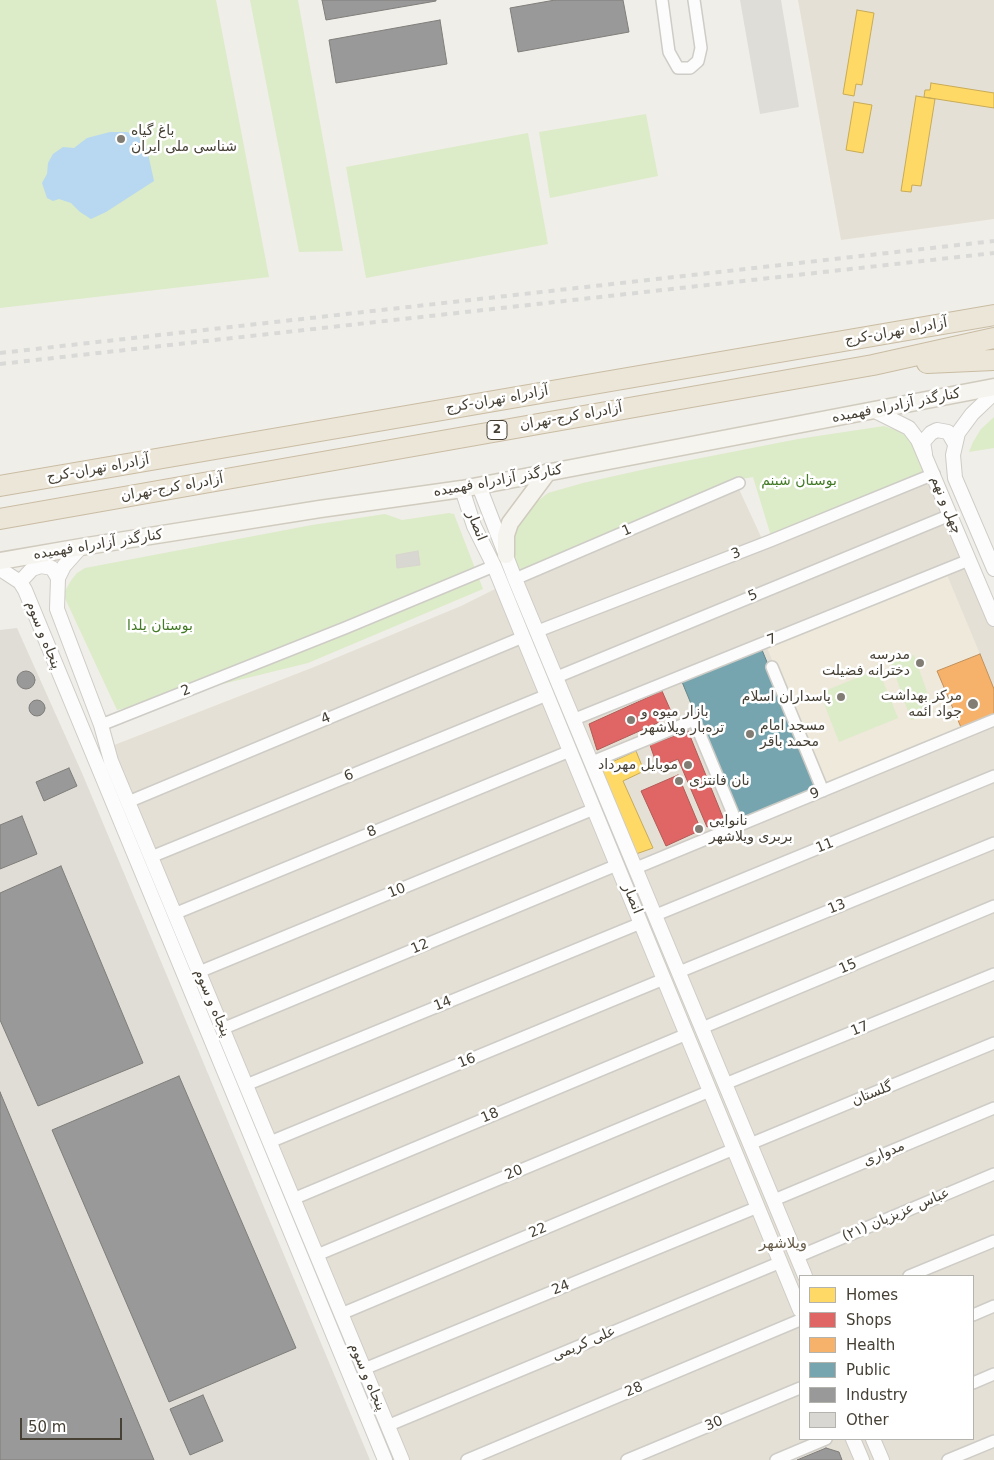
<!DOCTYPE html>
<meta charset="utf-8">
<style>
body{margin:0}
#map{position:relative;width:994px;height:1460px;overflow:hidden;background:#f0eee8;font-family:"DejaVu Sans",sans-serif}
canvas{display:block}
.legend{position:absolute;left:799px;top:1275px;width:175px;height:165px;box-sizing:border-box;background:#fff;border:1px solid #b5b3ae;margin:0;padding:6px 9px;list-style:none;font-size:15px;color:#464035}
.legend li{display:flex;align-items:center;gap:10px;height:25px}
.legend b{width:25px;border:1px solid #b5b3ae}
.scale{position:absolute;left:20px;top:1418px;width:102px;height:22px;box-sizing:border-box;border:2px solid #464035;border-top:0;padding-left:6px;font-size:15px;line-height:18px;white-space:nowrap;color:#464035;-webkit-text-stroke:4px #fff;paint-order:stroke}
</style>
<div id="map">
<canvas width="994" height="1460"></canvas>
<ul class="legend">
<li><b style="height:14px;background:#ffd966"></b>Homes</li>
<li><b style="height:14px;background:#e06666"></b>Shops</li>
<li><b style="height:14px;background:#f6b26b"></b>Health</li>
<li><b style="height:14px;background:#76a5af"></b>Public</li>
<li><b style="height:14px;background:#999"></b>Industry</li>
<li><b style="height:14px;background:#d9d7d1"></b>Other</li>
</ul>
<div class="scale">50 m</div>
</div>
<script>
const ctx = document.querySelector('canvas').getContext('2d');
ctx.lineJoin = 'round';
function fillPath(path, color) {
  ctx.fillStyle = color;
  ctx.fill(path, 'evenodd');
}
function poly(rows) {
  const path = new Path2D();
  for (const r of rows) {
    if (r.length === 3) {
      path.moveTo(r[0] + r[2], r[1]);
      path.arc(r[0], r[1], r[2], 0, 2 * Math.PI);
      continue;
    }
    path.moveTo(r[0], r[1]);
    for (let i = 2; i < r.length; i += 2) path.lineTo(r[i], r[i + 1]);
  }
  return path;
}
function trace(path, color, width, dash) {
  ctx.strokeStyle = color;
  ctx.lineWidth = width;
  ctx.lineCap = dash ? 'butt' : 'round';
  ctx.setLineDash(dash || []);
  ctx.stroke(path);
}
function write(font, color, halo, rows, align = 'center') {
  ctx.font = font + ' "DejaVu Sans",Vazirmatn,sans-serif';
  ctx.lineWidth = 5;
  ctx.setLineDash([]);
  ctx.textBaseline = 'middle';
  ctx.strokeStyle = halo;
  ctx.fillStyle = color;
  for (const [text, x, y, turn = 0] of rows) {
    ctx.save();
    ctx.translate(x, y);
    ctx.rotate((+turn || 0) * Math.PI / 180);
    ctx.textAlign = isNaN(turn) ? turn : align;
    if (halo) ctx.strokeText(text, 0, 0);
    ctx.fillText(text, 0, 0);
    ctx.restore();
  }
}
const residential = poly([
 [798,0,994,0,994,219,841,240],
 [930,478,994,628,994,1460,400,1460,104,749,314,667,461,606,503,585,738,487,763,541],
 [800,1276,973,1276,973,1439,800,1439]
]);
const industrial = poly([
 [17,628,82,773,370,1460,0,1460,0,630]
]);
const education = poly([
 [945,570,980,654,938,672,963,732,826,790,765,643]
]);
const green = poly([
 [0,0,216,0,269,277,0,308],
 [250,0,298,0,343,251,299,252],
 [646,114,658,176,550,198,539,132],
 [528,133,548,244,366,278,346,167],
 [994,417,994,448,969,452,973,442,981,429],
 [884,426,896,430,908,437,927,470,771,536,753,477,731,481,518,573,511,551,512,537,518,523,529,508,548,493,583,483,655,467,798,439],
 [449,513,454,514,483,589,308,663,117,710,63,594,72,579,77,573,85,568,312,525,385,514,402,520],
 [914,655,934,712,911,720,891,663],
 [878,669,898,718,839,742,820,693]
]);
const parking = poly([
 [740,0,781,0,799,107,760,114]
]);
const water = poly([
 [110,132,127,132,138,136,147,149,154,181,106,212,91,219,80,212,71,203,59,199,53,201,47,198,42,183,47,174,48,163,53,154,63,147,74,148,87,138]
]);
const homes = poly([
 [857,10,874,13,862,85,856,84,854,96,843,94,857,10],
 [931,83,994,93,994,108,924,97,925,90,930,90,931,83],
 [916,96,935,99,921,186,912,185,911,192,901,191,916,96],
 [854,102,872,105,863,153,846,150,854,102],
 [636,751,644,771,623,781,653,848,636,854,599,768,636,751]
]);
const shops = poly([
 [662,691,673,716,597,750,589,724,662,691],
 [688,731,724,820,707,827,678,759,658,768,650,745,688,731],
 [678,775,701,830,666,846,641,791,678,775]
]);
const health = poly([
 [980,654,994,689,994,720,963,732,937,671,980,654]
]);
const public = poly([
 [760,645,820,792,741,825,680,677,760,645]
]);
const industry = poly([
 [322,0,436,0,436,1,326,20,322,0],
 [555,0,623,0,629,32,518,52,510,8,555,0],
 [440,20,447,64,336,83,329,40,440,20],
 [26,680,9],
 [37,708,8],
 [69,768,77,786,44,801,36,782,69,768],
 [22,816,37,854,0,869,0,825,22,816],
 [61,866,143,1063,38,1106,0,1020,0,893,61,866],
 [179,1076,296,1348,169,1402,52,1130,179,1076],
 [0,1092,154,1460,0,1460,0,1092],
 [203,1395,223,1441,190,1455,170,1409,203,1395],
 [826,1448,839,1452,842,1460,797,1460,826,1448]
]);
const building = poly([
 [418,551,420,565,397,568,396,555,418,551]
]);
const minor = poly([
 [662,0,669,52,678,68,690,68,698,61,701,48,694,0],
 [515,579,739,483],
 [538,631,770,541,934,474],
 [772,667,823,791],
 [557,677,950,515],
 [575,719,969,560],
 [101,725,345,628,494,566],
 [592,762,694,720,738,826],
 [128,802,523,637],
 [151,857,547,695],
 [636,868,994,720],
 [174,914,570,751],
 [656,915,994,776],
 [199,972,594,809],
 [679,972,994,843],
 [702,1028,994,906],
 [222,1029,617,865],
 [725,1084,994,974],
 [246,1085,641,923],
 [270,1142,664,979],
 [750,1144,994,1043],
 [293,1199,687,1034],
 [774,1200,994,1108],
 [317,1255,710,1091],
 [797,1257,994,1174],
 [909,1276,994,1241],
 [341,1314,734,1149],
 [973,1315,994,1306],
 [364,1369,758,1207],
 [973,1383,994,1374],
 [387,1426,781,1262],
 [467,1460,800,1320],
 [627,1460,800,1388],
 [776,1460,826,1439],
 [948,1460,994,1441]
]);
const tertiary = poly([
 [994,393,972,414,958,433,953,455,955,478,994,569],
 [875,411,909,428,918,440,994,619],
 [925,454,923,442,931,433,937,430,948,432,955,444],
 [479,486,515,579,805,1276],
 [462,489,474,526,494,566,523,637,800,1310],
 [81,547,64,566,58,578,57,609,101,725,111,761,402,1460],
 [0,569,20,582,25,590,385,1460],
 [20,582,32,569,41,566,52,568,58,578],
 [853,1439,862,1460],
 [873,1439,882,1460]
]);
const secondary = poly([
 [506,555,506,535,510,523,548,472],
 [0,561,81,547,320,509,462,489,994,387]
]);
const motorway = poly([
 [927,363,994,360],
 [0,486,994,315],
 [0,519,873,365,994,338]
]);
const rail = poly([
 [0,353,994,241],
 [0,364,994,253]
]);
const markers = [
 [121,139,5,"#827d74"],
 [920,663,5,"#827d74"],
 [841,697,5,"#827d74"],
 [973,704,6,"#827d74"],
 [631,720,5,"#827d74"],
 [750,734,5,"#827d74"],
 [688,765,5,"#827d74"],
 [679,781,5,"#827d74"],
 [699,829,5,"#827d74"]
];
const shields = [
 [497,430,20]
];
const shieldNames = [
 ["2",497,430]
];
const poiNames = [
 ["باغ گیاه‌",131,131],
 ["شناسی ملی ایران",131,147],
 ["مدرسه",910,655,"right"],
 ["دخترانه فضیلت",910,671,"right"],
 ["مرکز بهداشت",962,696,"right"],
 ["جواد ائمه",962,712,"right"],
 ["پاسداران اسلام",831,697,"right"],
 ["بازار میوه و",641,712],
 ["تره‌بار ویلاشهر",641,728],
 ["مسجد امام",760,726],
 ["محمد باقر",760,742],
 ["موبایل مهرداد",678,765,"right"],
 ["نان فانتزی",689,781],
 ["نانوایی",709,821],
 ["بربری ویلاشهر",709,837]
];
const streetNames = [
 ["آزادراه تهران-کرج",896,332,-10],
 ["آزادراه تهران-کرج",497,400,-10],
 ["کنارگذر آزادراه فهمیده",896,406,-11],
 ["آزادراه کرج-تهران",571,417,-10],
 ["آزادراه تهران-کرج",98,469,-10],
 ["کنارگذر آزادراه فهمیده",498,481,-10],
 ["آزادراه کرج-تهران",172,488,-10],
 ["چهل و نهم",946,505,68],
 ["انصار",476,526,68],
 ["1",627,531,-23],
 ["کنارگذر آزادراه فهمیده",98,545,-9],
 ["3",736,554,-21],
 ["5",753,596,-22],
 ["پنجاه و سوم",43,635,68],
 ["7",772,640,-21],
 ["2",186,691,-22],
 ["4",326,719,-23],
 ["6",349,776,-22],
 ["9",815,794,-22],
 ["8",372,832,-22],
 ["11",825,846,-22],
 ["10",397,891,-22],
 ["انصار",632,899,68],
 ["13",837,907,-22],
 ["12",420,947,-23],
 ["15",848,967,-23],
 ["پنجاه و سوم",212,1003,67],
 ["14",443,1004,-22],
 ["17",860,1029,-22],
 ["16",467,1061,-22],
 ["گلستان",872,1094,-22],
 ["18",490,1116,-23],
 ["مدواری",884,1154,-23],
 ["20",514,1173,-23],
 ["عباس عزیزیان (۲۱)",896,1215,-23],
 ["22",538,1231,-23],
 ["24",561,1288,-22],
 ["علی کریمی",584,1344,-23],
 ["پنجاه و سوم",367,1377,67],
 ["28",634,1390,-23],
 ["30",714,1424,-23]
];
const parkNames = [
 ["بوستان شبنم",799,481],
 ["بوستان یلدا",160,626]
];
const neighbourhoodNames = [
 ["ویلاشهر",783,1244]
];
fillPath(residential, '#e5e0d5');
fillPath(industrial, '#e0ddd6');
fillPath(education, '#eee9da');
fillPath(green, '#dcebc8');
fillPath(parking, '#dfddd8');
fillPath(water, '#b7d8f0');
fillPath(homes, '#ffd966');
trace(homes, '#c8ab57', 1);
fillPath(shops, '#e06666');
trace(shops, '#b25b57', 1);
fillPath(health, '#f6b26b');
trace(health, '#c1905b', 1);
fillPath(public, '#76a5af');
trace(public, '#68878a', 1);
fillPath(industry, '#999');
trace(industry, '#807e7b', 1);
fillPath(building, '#d9d7d1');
trace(building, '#d8d5ce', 1);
trace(minor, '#ceccc6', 14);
trace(tertiary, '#ceccc6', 16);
trace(secondary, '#d0cbbf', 19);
trace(motorway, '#c9bca3', 22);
trace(minor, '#fdfcfc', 11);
trace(tertiary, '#fdfcfc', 14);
trace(secondary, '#f6f4ee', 16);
trace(motorway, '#ece6d8', 20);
trace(rail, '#d9d9d8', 4, [6, 6]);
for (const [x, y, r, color] of markers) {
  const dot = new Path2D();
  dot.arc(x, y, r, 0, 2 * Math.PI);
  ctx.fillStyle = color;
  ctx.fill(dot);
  trace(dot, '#fff', 2);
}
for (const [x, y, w] of shields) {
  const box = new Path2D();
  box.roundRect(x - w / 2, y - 9.5, w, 19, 4);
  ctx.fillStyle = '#fff';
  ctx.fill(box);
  trace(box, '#464035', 1);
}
write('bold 12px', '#464035', null, shieldNames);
write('14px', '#464035', '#fff', poiNames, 'left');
write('14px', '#464035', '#fff', streetNames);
write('14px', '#437a26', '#fff', parkNames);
write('15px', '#695e4c', '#fff', neighbourhoodNames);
</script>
